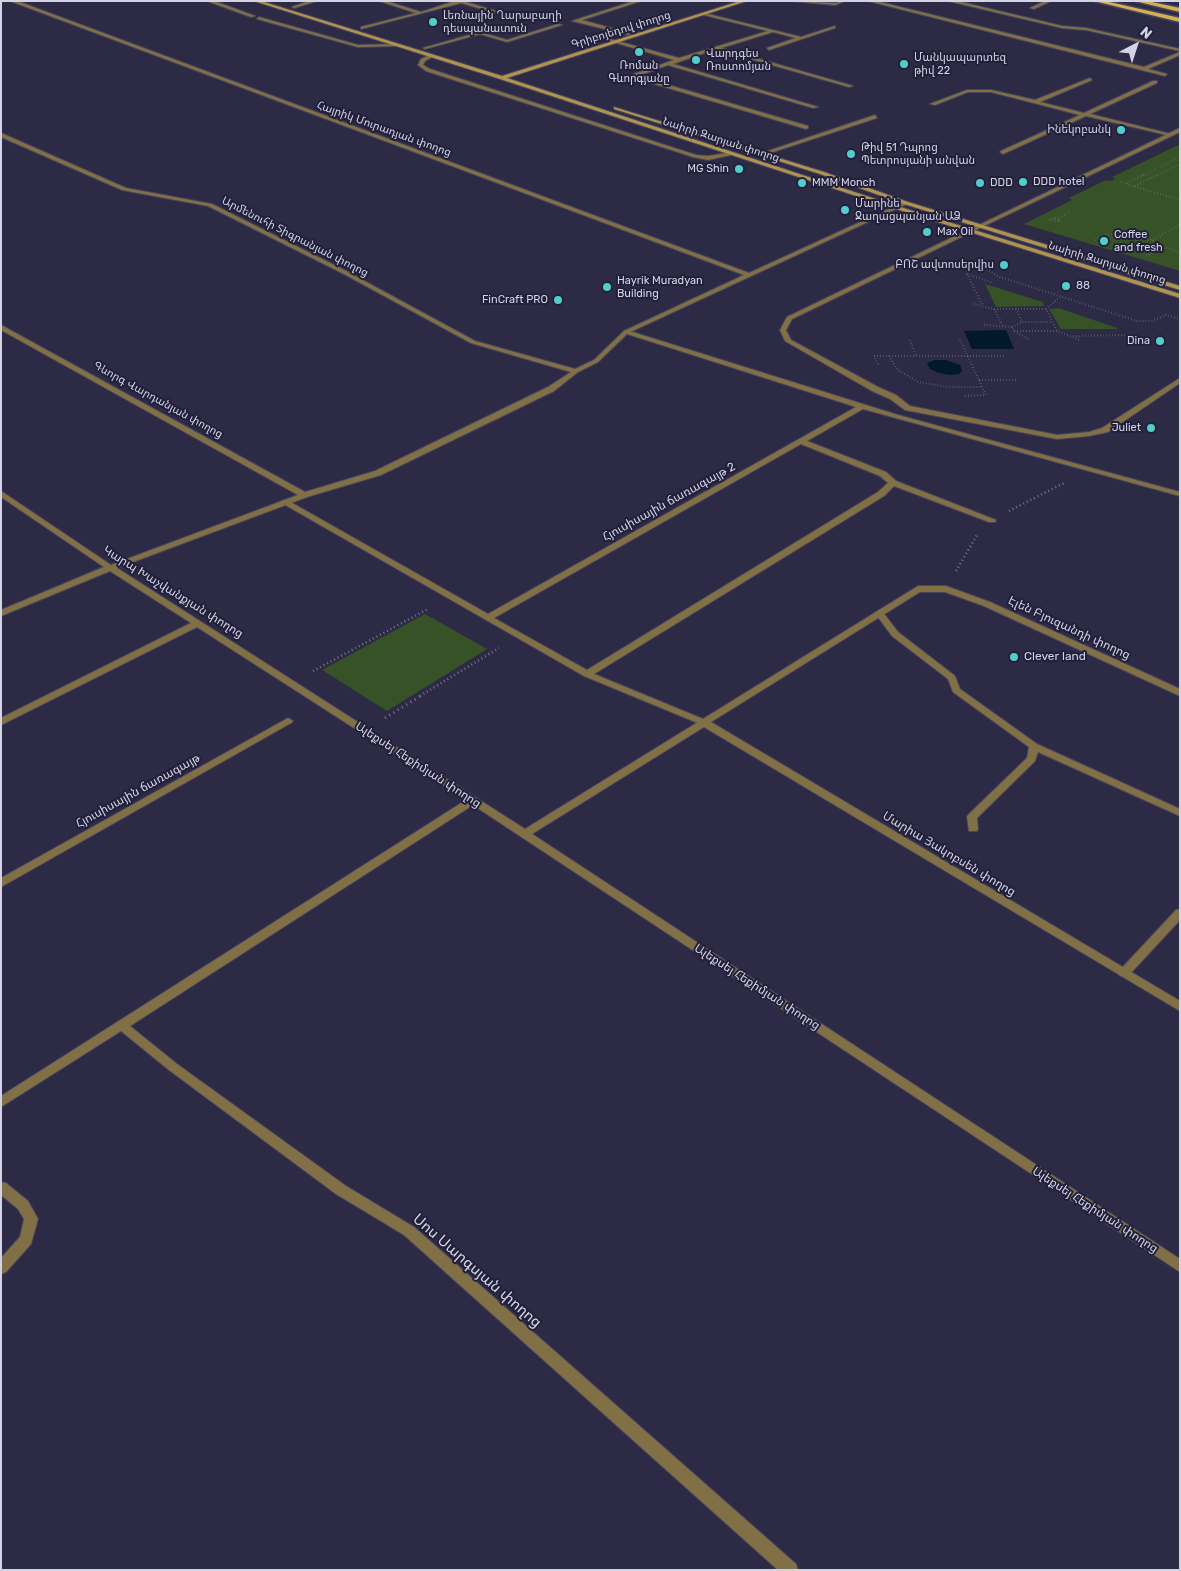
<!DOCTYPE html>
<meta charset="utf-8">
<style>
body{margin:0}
#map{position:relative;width:1181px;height:1571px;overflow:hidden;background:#2c2a45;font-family:Rubik,sans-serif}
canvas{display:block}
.frame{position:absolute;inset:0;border:2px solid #d3d3e5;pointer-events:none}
.north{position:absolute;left:1111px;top:20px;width:50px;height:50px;-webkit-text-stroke:4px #22203a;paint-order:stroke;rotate:40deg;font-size:14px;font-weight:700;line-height:20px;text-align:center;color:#d3d3e5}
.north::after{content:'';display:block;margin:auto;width:18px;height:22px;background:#d3d3e5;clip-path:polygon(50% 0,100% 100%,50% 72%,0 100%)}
</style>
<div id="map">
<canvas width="1181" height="1571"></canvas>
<div class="frame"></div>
<div class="north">N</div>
</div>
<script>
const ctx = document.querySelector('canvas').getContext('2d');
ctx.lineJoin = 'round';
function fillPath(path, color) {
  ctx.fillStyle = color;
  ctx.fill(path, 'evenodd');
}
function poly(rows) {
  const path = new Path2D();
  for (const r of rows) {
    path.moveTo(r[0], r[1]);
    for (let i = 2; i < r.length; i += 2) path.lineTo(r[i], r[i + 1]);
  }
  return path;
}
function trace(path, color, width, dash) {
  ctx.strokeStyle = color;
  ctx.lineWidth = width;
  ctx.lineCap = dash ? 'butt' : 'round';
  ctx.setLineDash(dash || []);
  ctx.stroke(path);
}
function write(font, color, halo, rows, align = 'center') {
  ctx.font = font + ' Rubik,"Noto Sans Armenian",sans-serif';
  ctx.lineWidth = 4;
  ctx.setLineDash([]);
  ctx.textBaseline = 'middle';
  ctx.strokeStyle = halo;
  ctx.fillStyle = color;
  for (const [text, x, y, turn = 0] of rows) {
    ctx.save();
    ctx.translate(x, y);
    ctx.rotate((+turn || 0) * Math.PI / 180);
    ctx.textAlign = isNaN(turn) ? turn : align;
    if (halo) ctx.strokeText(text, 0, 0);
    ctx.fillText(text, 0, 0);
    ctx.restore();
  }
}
const green = poly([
 [1176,146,1180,146,1180,271,1024,224,1072,200,1069,198,1106,180,1110,181,1115,179,1112,177],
 [985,284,1043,302,1044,306,996,307],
 [1059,308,1117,328,1118,329,1061,329,1049,309],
 [425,614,487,649,387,711,322,670]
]);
const water = poly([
 [1006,330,1014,349,972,349,964,331],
 [934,360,946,360,960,365,962,371,959,374,950,375,939,373,930,369,927,363]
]);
const pathFar3 = poly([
 [1142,176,1180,157],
 [1156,176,1180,164]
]);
const pathFar2 = poly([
 [1120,182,1180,200],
 [1127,183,1145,174],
 [1135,186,1159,174],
 [1055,218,1061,221,1049,220,1055,218],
 [1059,218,1072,211],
 [1095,240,1107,234,1152,240,1163,247,1180,252],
 [1152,240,1180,225],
 [1146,256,1162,247],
 [984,268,1000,277,1137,321,1152,321,1166,315,1180,319],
 [968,269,967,274,993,283],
 [967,274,983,306],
 [974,304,994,309,1046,309,1057,331],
 [994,309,1003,326],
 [1016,309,1022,322,1052,322],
 [1046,309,1060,297],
 [984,325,1012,327,1014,331,1030,340],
 [1012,327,1022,322],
 [1014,331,1057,331,1080,340],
 [1073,336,1134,335],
 [910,340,916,356],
 [960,340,986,395,963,396],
 [889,356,898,370,918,382,949,387,982,387],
 [878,364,874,356,1005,356],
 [979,380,1017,380]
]);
const pathFar1 = poly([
 [1009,511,1064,483],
 [956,571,977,535],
 [313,671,428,609],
 [420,696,499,648]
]);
const path = poly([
 [385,718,422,695]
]);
const lane = poly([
 [207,1,214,1,255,16,251,17,207,1],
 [309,1,317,1,294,8,292,7,309,1],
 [379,1,386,1,421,12,455,1,463,1,519,18,515,19,461,3,361,29,361,27,416,13,379,1],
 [634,1,641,1,582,20,629,33,629,35,572,21,634,1],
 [791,1,835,3,845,1,835,5,791,1],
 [868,1,876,1,1144,67,1180,52,1180,55,1148,69,1167,74,1165,76,868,1],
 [948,1,957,1,1062,26,1086,28,1180,49,1180,51,1086,30,1062,28,948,1],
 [1045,1,1051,1,1034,9,1030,8,1045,1],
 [704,13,801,37,835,26,835,28,769,50,767,48,796,38,773,32,721,48,853,86,849,87,716,49,673,64,818,107,813,108,668,65,638,76,808,126,808,128,806,129,631,77,631,75,674,60,606,40,610,39,679,58,768,31,704,15,704,13],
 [259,17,358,45,399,44,401,45,399,46,358,47,257,19,259,17],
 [558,24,562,25,507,42,480,34,425,49,423,48,480,32,507,40,558,24],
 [430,55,434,56,425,61,423,65,430,69,696,155,708,156,733,152,736,154,708,160,693,157,426,71,418,65,421,59,430,55],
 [1090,78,1092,80,1040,102,1084,113,1153,81,1157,81,1157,83,1090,114,1171,134,1171,136,1086,116,1003,154,1000,152,1001,151,1080,115,991,92,968,92,935,105,930,104,967,90,991,90,1035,100,1090,78],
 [875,115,877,118,764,155,759,154,875,115],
 [980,224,982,225,982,227,792,319,786,330,791,340,878,387,896,395,910,406,1057,435,1089,432,1102,428,1180,378,1180,383,1108,432,1089,436,1057,439,905,410,890,399,872,391,785,341,780,330,787,317,980,224],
 [626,330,898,415,1180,492,1180,496,863,409,807,441,886,472,896,481,996,520,995,522,989,522,894,486,884,496,594,674,708,721,710,723,705,726,584,676,280,502,284,500,287,500,488,614,856,407,624,333,624,331,626,330],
 [801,444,880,476,888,483,878,492,587,670,494,618,801,444],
 [879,610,882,611,898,632,955,676,960,689,1037,744,1180,809,1180,816,1038,752,1035,761,977,818,978,829,977,831,969,831,967,817,968,815,1027,758,1029,747,953,692,948,679,892,636,875,613,879,610],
 [1180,909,1180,920,1128,976,1120,976,1118,973,1120,970,1176,910,1180,909]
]);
const street = poly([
 [10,1,17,1,749,273,904,202,909,203,628,333,598,362,578,372,554,391,381,475,307,497,117,568,525,829,918,586,946,586,990,602,1180,689,1180,696,984,606,945,592,920,592,711,722,1180,1001,1180,1011,704,727,532,834,1180,1259,1180,1272,473,805,130,1026,177,1064,346,1186,414,1227,796,1564,798,1570,778,1570,404,1235,336,1194,169,1070,121,1031,1,1107,1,1096,466,800,197,627,1,725,1,718,191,623,110,571,1,616,1,610,104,567,1,497,1,491,111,565,298,495,1,330,1,325,305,492,375,471,548,387,571,372,471,343,342,273,208,206,122,190,1,137,1,133,126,188,212,204,346,271,475,341,575,369,594,360,624,331,744,275,10,1],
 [1180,128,1180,132,982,227,977,226,1180,128],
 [288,718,293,721,291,723,1,887,1,878,288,718],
 [1,1182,6,1183,28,1201,38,1219,31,1244,6,1272,1,1274,1,1258,20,1237,24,1219,18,1209,1,1195,1,1182]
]);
const secondary = poly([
 [254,1,261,1,502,76,740,1,747,1,507,78,897,206,1180,294,1180,298,893,208,500,79,254,1],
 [614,107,824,172,908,202,1180,286,1180,290,904,204,820,174,614,109,614,107]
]);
const primary = poly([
 [1094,1,1105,1,1180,18,1180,22,1094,1],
 [1135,1,1147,1,1180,8,1180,12,1135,1]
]);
const markers = [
 [433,22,5,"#52cdcc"],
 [639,52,5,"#52cdcc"],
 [696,60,5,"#52cdcc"],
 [904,64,5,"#52cdcc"],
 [1121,130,5,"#52cdcc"],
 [851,154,5,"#52cdcc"],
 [739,169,5,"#52cdcc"],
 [1023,182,5,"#52cdcc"],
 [802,183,5,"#52cdcc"],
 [980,183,5,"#52cdcc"],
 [845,210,5,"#52cdcc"],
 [927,232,5,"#52cdcc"],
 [1104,241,5,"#52cdcc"],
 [1004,265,5,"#52cdcc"],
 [1066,286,5,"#52cdcc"],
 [607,287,5,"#52cdcc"],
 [558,300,5,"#52cdcc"],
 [1160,341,5,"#52cdcc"],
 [1151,428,5,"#52cdcc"],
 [1014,657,5,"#52cdcc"]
];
const farPoinames = [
 ["Լեռնային Ղարաբաղի",443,16],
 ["դեսպանատուն",443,29],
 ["Վարդգես",706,54],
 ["Ռոստոմյան",706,67],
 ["Մանկապարտեզ",914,58],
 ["թիվ 22",914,71],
 ["Ռոման",639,66,"center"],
 ["Գևորգյանը",639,79,"center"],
 ["Ինեկոբանկ",1111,130,"right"],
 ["Թիվ 51 Դպրոց",861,148],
 ["Պետրոսյանի անվան",861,161],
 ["MG Shin",729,169,"right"],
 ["DDD hotel",1033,182],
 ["MMM Monch",812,183],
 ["DDD",990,183],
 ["Մարինե",855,204],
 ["Ջաղացպանյան ԱՁ",855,217],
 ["Max Oil",937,232],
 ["Coffee",1114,235],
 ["and fresh",1114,248],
 ["ԲՈՇ ավտոսերվիս",994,265,"right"],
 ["Hayrik Muradyan",617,281],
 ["Building",617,294],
 ["88",1076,286],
 ["FinCraft PRO",548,300,"right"],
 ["Dina",1150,341,"right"],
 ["Juliet",1141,428,"right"]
];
const farStreetnames = [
 ["Գրիբոյեդով փողոց",621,30,-17],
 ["Հայրիկ Մուրադյան փողոց",384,129,20],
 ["Նաիրի Զարյան փողոց",721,140,18],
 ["Արմենուհի Տիգրանյան փողոց",295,237,27],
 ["Նաիրի Զարյան փողոց",1107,263,17],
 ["Գևորգ Վարդանյան փողոց",158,400,29]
];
const streetNames = [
 ["Հյուսիսային ճառագայթ 2",669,502,-29],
 ["Կարպ Խաչվանքյան փողոց",173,592,32],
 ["Էլեն Բյուզանդի փողոց",1069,628,25],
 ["Ալեքսեյ Հեքիմյան փողոց",418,765,33],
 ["Հյուսիսային ճառագայթ",138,791,-29],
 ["Մարիա Յակոբսեն փողոց",949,854,31],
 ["Ալեքսեյ Հեքիմյան փողոց",757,987,33],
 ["Ալեքսեյ Հեքիմյան փողոց",1095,1210,33]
];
const poiNames = [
 ["Clever land",1024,657]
];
const nearStreetnames = [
 ["Սոս Սարգսյան փողոց",477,1271,41]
];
fillPath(green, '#375226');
fillPath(water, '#01192b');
trace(lane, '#47455f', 2);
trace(street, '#47455f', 2);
trace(secondary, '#47455f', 2);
trace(primary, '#47455f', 3);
trace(pathFar3, '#77768d', 1, [0.5, 2]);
trace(pathFar2, '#77768d', 2, [0.5, 2.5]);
trace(pathFar1, '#77768d', 2.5, [1, 3]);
trace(path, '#77768d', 3, [1, 4]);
fillPath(lane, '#816f45');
fillPath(street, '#816f45');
fillPath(secondary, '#b0934e');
fillPath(primary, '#d4af53');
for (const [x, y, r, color] of markers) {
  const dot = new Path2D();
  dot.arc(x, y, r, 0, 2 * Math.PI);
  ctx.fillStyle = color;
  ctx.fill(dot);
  trace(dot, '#22203a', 2);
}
write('11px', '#d3d3e5', '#22203a', farPoinames, 'left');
write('11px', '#d3d3e5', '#22203a', farStreetnames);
write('12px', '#d3d3e5', '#22203a', streetNames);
write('12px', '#d3d3e5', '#22203a', poiNames, 'left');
write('15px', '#d3d3e5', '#22203a', nearStreetnames);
</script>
